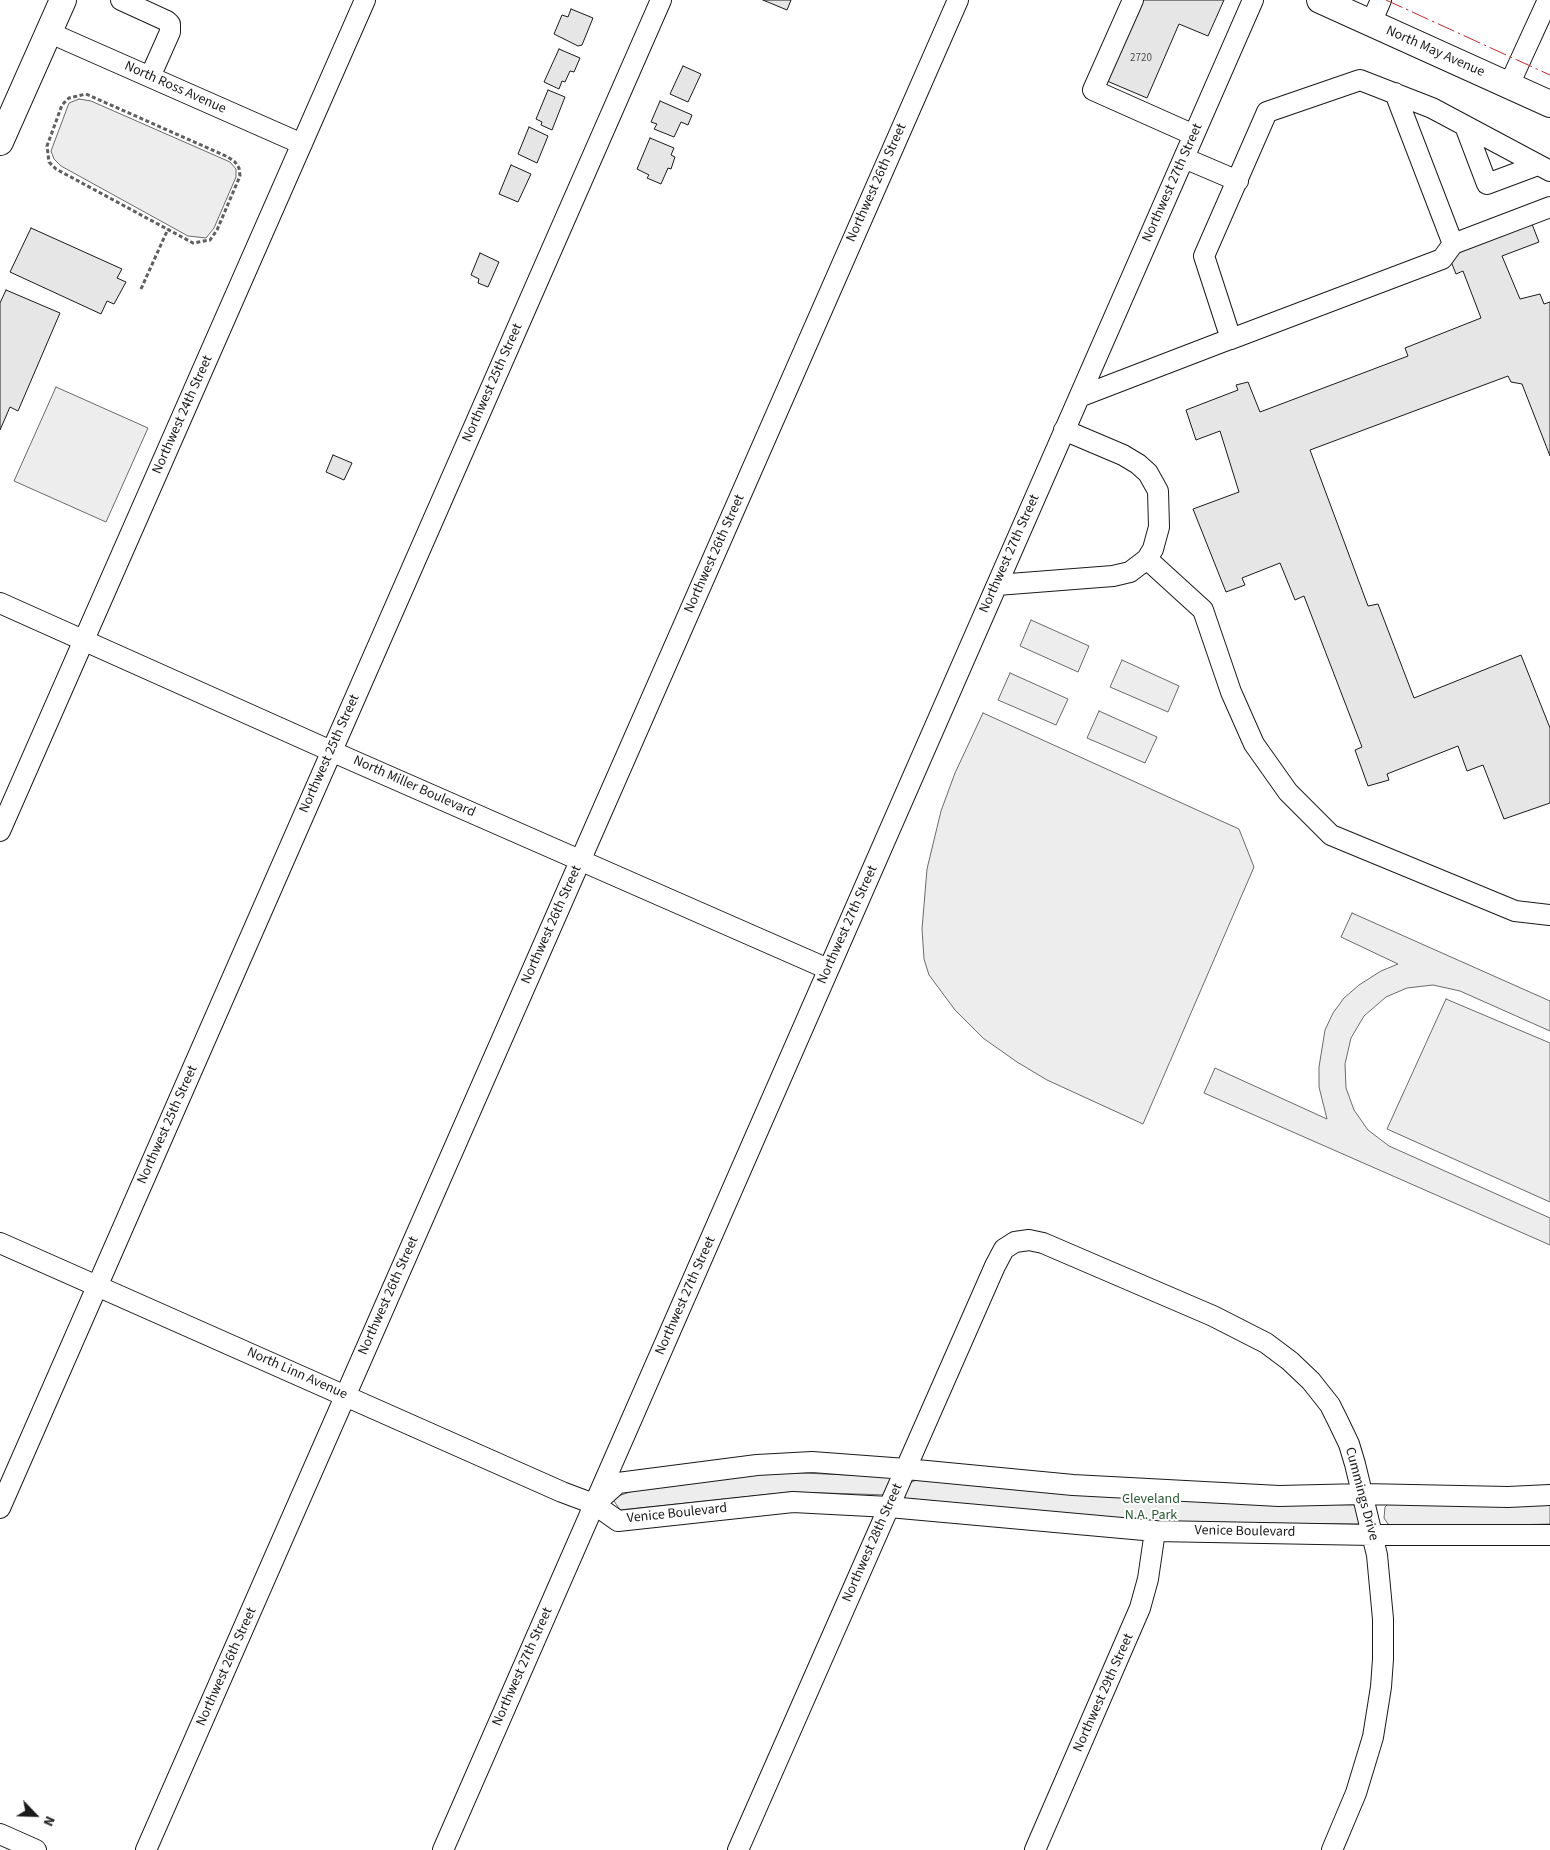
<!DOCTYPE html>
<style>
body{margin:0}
#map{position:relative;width:1550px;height:1850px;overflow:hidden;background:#fff;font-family:"Source Sans 3",sans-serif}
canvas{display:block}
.north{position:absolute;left:10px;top:1790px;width:50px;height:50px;-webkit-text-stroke:4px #fff;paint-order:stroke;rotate:114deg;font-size:14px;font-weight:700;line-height:20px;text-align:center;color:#1a1a1a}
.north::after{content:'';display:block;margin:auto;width:18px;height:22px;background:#1a1a1a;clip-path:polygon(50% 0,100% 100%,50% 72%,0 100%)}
</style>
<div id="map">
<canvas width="1550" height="1850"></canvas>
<div class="north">N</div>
</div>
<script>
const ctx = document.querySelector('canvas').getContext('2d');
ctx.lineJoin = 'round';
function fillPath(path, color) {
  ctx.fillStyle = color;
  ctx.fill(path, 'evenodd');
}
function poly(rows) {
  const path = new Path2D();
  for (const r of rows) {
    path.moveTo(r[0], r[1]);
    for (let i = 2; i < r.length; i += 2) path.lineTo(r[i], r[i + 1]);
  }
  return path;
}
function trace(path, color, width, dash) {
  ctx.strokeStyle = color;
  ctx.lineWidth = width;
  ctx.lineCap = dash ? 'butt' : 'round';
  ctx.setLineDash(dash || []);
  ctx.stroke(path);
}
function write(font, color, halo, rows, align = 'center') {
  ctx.font = font + ' "Source Sans 3",sans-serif';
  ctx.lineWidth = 4;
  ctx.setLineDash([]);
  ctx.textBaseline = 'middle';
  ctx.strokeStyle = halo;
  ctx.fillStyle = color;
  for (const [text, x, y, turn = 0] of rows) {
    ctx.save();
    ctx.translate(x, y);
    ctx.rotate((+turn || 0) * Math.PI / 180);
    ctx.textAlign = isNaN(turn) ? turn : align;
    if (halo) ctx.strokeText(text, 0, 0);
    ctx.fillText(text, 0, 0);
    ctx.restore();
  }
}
const built = poly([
 [79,99,91,101,230,162,236,169,236,177,214,228,206,238,188,236,61,166,54,159,51,151,69,103,79,99],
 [56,387,148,428,106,522,14,481,56,387],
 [1031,620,1089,646,1078,672,1020,646,1031,620],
 [1122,660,1179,686,1168,712,1110,687,1122,660],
 [1010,673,1068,699,1056,725,998,700,1010,673],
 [1099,711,1157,737,1145,763,1087,738,1099,711],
 [983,713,1239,829,1254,867,1143,1124,1047,1080,1017,1062,983,1038,955,1010,929,975,924,959,922,929,927,869,941,811,955,773,983,713],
 [1352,913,1550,1001,1550,1031,1460,991,1433,985,1407,988,1386,997,1364,1016,1351,1038,1345,1064,1346,1088,1354,1110,1368,1130,1389,1146,1550,1218,1550,1245,1204,1093,1215,1068,1327,1119,1319,1087,1319,1067,1325,1030,1333,1013,1344,998,1359,985,1381,971,1398,964,1341,937,1352,913],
 [1446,999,1550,1043,1550,1202,1387,1129,1446,999],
 [778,1472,896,1477,888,1495,791,1492,620,1510,612,1498,636,1490,778,1472],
 [922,1478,1309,1504,1358,1505,1361,1524,1158,1523,902,1498,909,1483,922,1478],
 [1393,1499,1550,1499,1550,1524,1397,1528,1388,1524,1384,1518,1385,1507,1393,1499]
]);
const building = poly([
 [763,0,791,0,787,10,763,0],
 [1143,0,1224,0,1208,36,1179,24,1147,98,1107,81,1143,0],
 [571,9,593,18,582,45,578,46,554,34,562,15,568,17,571,9],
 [559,49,580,58,574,72,570,71,565,82,562,81,559,89,544,82,559,49],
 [683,66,701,74,688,102,670,94,683,66],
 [548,90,565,97,552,130,541,125,542,122,536,119,548,90],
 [660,101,692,115,688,125,681,122,674,137,654,129,657,124,651,122,660,101],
 [529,127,548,136,537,163,518,154,529,127],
 [650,138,674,148,671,155,675,157,671,169,668,168,661,184,647,178,649,175,637,169,650,138],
 [511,165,531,174,518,202,499,194,511,165],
 [1532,224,1539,242,1502,256,1520,299,1540,294,1544,304,1550,302,1550,456,1522,384,1511,382,1508,376,1310,450,1368,606,1378,604,1414,698,1521,655,1550,728,1550,803,1504,819,1483,765,1467,771,1458,746,1387,774,1389,780,1368,786,1355,750,1362,747,1304,596,1295,600,1280,563,1242,578,1245,585,1226,592,1193,509,1239,492,1220,431,1196,440,1186,410,1238,390,1236,385,1248,382,1260,412,1408,356,1405,348,1481,318,1463,271,1456,274,1448,254,1532,224],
 [31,228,122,269,117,278,126,282,114,304,107,301,101,314,10,272,31,228],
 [480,253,499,262,488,287,478,283,479,279,471,275,480,253],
 [6,290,60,313,18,411,10,407,0,430,0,303,6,290],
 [333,455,352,463,344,480,326,472,333,455]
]);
const path = poly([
 [86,94,228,157,235,162,239,168,240,176,217,230,210,240,193,243,56,169,49,162,47,146,62,105,69,98,86,94],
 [141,289,168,229]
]);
const minor = poly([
 [121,0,167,21,170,24,170,32,150,77],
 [1133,0,1093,90,1194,135],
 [1371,23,1381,0],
 [48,32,302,144],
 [1509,85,1548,0],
 [1395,93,1453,244],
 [1465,126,1487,184,1538,165],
 [1184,158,1238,181],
 [1550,171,1432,108,1360,80,1267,112,1204,256,1231,339,1442,259,1453,244,1550,207],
 [1079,397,1230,339],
 [1147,559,1203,610,1231,692,1254,744,1288,792,1331,835,1515,911,1550,915],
 [997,585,1113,576,1130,572,1147,559,1153,549,1159,527,1158,491,1148,473,1138,464,1123,455,1064,430],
 [0,603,331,751,828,969],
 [0,831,365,0],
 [0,1243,562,1492,594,1504,618,1521,793,1502,889,1507,1155,1531,1372,1535,1550,1535],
 [599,1500,618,1483,757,1465,812,1462,906,1469,1073,1485,1279,1496,1363,1494,1508,1497,1550,1495],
 [0,1508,661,0],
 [0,1834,36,1850],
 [146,1850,958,0],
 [443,1850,1253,0],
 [738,1850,995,1266,1004,1249,1015,1242,1029,1240,1043,1243,1213,1316,1266,1343,1290,1361,1311,1381,1330,1405,1337,1419,1349,1444,1355,1464,1377,1555,1383,1619,1383,1659,1381,1687,1373,1737,1356,1793,1332,1850],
 [1035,1850,1140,1608,1148,1579,1155,1531]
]);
const major = poly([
 [1320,0,1550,104],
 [0,142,63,0]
]);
const power = poly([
 [1386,0,1550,75]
]);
const numberNames = [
 ["2720",1141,59]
];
const streetNames = [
 ["North May Avenue",1435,52,24],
 ["North Ross Avenue",175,88,24],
 ["Northwest 26th Street",877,183,-66],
 ["Northwest 27th Street",1173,183,-66],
 ["Northwest 25th Street",493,383,-66],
 ["Northwest 24th Street",183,415,-66],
 ["Northwest 26th Street",715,554,-66],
 ["Northwest 27th Street",1010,554,-66],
 ["Northwest 25th Street",330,754,-66],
 ["North Miller Boulevard",414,787,24],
 ["Northwest 26th Street",552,925,-66],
 ["Northwest 27th Street",848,925,-66],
 ["Northwest 25th Street",168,1125,-66],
 ["Northwest 26th Street",389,1296,-66],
 ["Northwest 27th Street",686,1296,-66],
 ["North Linn Avenue",297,1374,24],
 ["Cummings Drive",1361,1494,75],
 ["Venice Boulevard",677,1514,-6],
 ["Venice Boulevard",1245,1532,1],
 ["Northwest 28th Street",873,1543,-66],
 ["Northwest 26th Street",227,1667,-66],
 ["Northwest 27th Street",523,1667,-66],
 ["Northwest 29th Street",1104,1693,-66]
];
const parkNames = [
 ["Cleveland",1151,1500],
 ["N.A. Park",1151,1516]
];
fillPath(built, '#ededed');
trace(built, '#6a6a6a', 1);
fillPath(building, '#e6e6e6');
trace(building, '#1a1a1a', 1);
trace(minor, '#1a1a1a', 22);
trace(major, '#1a1a1a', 28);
trace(path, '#5f5f5f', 3, [4, 2.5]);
trace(minor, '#fff', 20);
trace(major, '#fff', 26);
trace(power, '#c62828', 1, [18, 4, 2.5, 4]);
write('11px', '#4d4d4d', null, numberNames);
write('14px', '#1a1a1a', '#fff', streetNames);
write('14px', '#2b5a34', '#fff', parkNames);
</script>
